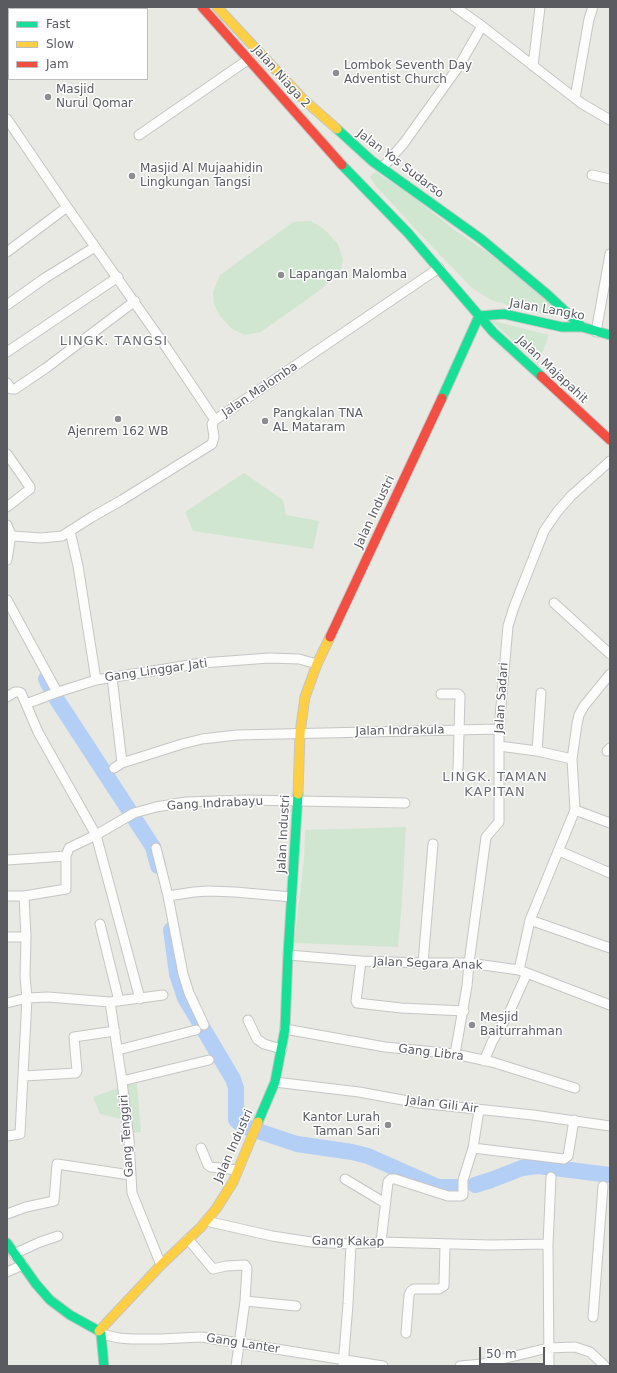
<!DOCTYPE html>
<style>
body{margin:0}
#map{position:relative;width:617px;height:1373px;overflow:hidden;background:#e9e9e3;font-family:"DejaVu Sans",sans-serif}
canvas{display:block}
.frame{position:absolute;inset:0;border:8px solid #595b61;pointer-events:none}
.legend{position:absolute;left:8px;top:8px;width:140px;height:72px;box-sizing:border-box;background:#fff;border:1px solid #bdbdc0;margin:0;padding:5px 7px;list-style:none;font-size:12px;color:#595b61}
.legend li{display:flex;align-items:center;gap:8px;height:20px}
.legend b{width:20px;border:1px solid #bdbdc0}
.scale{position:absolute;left:479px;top:1347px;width:66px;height:18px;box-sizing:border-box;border:2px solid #595b61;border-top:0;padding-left:5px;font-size:12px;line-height:14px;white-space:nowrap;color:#595b61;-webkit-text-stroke:3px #fff;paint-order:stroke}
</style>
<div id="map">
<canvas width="617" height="1373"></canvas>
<div class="frame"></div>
<ul class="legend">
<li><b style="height:5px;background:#16e098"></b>Fast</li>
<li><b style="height:5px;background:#ffcf43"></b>Slow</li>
<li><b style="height:5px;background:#f24e42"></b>Jam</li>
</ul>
<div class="scale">50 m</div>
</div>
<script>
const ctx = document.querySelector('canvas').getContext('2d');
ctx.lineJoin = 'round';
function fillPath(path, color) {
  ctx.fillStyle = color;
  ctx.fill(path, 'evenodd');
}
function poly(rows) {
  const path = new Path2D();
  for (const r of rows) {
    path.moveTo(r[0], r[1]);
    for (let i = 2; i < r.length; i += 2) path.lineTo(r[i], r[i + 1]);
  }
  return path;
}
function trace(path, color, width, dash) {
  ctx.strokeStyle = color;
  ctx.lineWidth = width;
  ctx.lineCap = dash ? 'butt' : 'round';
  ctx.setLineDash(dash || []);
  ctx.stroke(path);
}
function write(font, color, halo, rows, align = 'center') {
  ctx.font = font + ' "DejaVu Sans",sans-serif';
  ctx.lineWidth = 3;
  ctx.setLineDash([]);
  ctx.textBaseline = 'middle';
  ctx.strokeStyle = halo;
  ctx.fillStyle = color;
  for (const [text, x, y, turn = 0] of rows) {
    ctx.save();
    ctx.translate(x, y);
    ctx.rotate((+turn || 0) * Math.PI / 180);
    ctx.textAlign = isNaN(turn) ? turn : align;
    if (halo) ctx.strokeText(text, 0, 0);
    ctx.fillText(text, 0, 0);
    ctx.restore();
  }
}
const green = poly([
 [376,172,409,194,456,231,491,255,560,311,560,315,554,317,511,306,491,300,472,288,421,235,375,185,370,177,374,173],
 [311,221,324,229,338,244,343,260,340,273,316,293,261,332,245,335,232,329,220,316,214,304,213,292,220,275,293,222],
 [490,320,549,335,538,364],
 [244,473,283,500,286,515,319,521,313,549,193,531,185,512],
 [406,827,402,901,398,947,294,943,304,860,305,830],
 [137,1084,141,1132,131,1133,126,1085],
 [118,1088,121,1119,100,1114,93,1097]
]);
const river = poly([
 [46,679,54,695,153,847,158,866],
 [171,930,177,974,185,998,233,1079,236,1088,236,1120,243,1126,297,1144,352,1152,368,1156,438,1187,458,1187],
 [475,1185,491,1180,522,1168,538,1166,610,1175]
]);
const street = poly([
 [45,7,45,9],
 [455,7,482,26,581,103,610,120],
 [533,66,540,7],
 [575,98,589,19,593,7],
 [7,119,67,207,168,350,215,420,439,268],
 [139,135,249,59],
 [382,168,404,143,459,66,482,26],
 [592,175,610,179],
 [7,252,67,207],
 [7,305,45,278,95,247],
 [596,332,610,254],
 [7,352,118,277],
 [7,383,11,389,15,389,46,368,135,301],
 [7,454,30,487,30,489,7,507],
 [7,525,10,533,13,536,41,538,62,536,92,517,122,500,212,444,214,437,212,424,215,420],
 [70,531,78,566,96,680],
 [7,560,11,535],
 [7,600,57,692],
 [554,603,610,654],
 [112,677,122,763],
 [441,694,458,694,460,696,458,770],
 [7,697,15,692,19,692,21,693,26,704,55,693,96,680,202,663,269,658,299,659,317,664],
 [26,704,38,732,96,835,140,999],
 [499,746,537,751,572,759],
 [537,751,541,693],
 [607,751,610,748],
 [114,768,122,763,182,744,202,739,237,735,499,729],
 [575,810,610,823],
 [156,848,168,896,194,892,208,891,235,892,292,897],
 [559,851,610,873],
 [7,860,66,856],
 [7,896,24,896,66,889,66,856,69,848,96,835,134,813,156,807,186,802,246,800,405,803],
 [168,896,183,974,189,993,204,1025],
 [530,920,610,948],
 [100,924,119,1001],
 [7,937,26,937],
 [288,955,361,961,423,963,469,963,519,970,610,1005],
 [361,961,356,1001,357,1003,401,1008,464,1011],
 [423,963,433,844],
 [519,970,530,920,575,810,572,759,577,724,579,715,584,706,610,674],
 [110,1002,122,1081,129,1140,132,1193,161,1265],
 [7,1003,27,998,48,997,110,1002,163,995],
 [248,1020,257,1039,264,1044,282,1049],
 [285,1029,385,1047,455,1054,492,1062,575,1088],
 [118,1050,196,1030],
 [455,1054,467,986,469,963,486,837,499,822,499,729,508,626,514,607,544,531,557,512,571,496,610,461],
 [484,1061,492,1042,509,1013,527,973],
 [24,1076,76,1073,77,1071,74,1037,115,1031],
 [122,1081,209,1060],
 [275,1082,359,1092,419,1103,533,1115,610,1126],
 [7,1136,20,1134,27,998,25,976,26,937,24,896],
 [201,1148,208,1165,211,1167,238,1170],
 [473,1148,564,1159,568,1156,574,1120],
 [345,1179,385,1203],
 [7,1214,26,1207,54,1201,57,1164,130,1175],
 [206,1221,272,1236,311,1242,351,1244,381,1242,491,1245,548,1244],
 [188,1239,213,1269,226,1266,245,1265,247,1268,245,1301,236,1366],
 [381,1242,388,1182,391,1179,395,1179,448,1196,461,1196,463,1195,463,1180,473,1148,479,1110],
 [14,1254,40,1242,58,1236],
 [7,1272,23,1265],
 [245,1301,296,1306],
 [593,1317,603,1186],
 [406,1333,409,1295,411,1291,414,1289,439,1289,444,1286,445,1245],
 [101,1334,119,1338,131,1339,160,1339,201,1337,383,1366],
 [343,1366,348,1304,351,1244],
 [460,1366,482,1364,548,1348,575,1347,590,1352,605,1366],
 [549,1366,548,1244,551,1177]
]);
const fast = poly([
 [82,9,85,7],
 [7,66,9,64],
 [337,129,372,161,481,239,548,295,582,327],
 [342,165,408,233,493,332,541,376],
 [479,316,504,314,562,327,582,327,610,335],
 [442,398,479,316],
 [258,1122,275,1082,285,1029,288,955,298,794],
 [7,1243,36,1284,50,1300,70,1315,99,1331,101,1334,104,1366]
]);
const slow = poly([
 [217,7,302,98,337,129],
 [298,794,300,733,305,697,317,664,330,637],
 [99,1331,161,1265,201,1227,216,1209,233,1182,258,1122]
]);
const jam = poly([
 [202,7,342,165],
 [541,376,610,440],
 [330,637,442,398]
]);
const markers = [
 [336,73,4,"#8b8d8e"],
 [48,97,4,"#8b8d8e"],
 [132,176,4,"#8b8d8e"],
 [281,275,4,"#8b8d8e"],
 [118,419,4,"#8b8d8e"],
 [265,421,4,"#8b8d8e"],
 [472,1025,4,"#8b8d8e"],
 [388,1125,4,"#8b8d8e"]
];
const poiNames = [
 ["Lombok Seventh Day",344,66],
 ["Adventist Church",344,80],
 ["Masjid",56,90],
 ["Nurul Qomar",56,104],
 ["Masjid Al Mujaahidin",140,169],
 ["Lingkungan Tangsi",140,183],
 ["Lapangan Malomba",289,275],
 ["Pangkalan TNA",273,414],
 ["AL Mataram",273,428],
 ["Ajenrem 162 WB",118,432,"center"],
 ["Mesjid",480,1018],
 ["Baiturrahman",480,1032],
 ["Kantor Lurah",380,1118,"right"],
 ["Taman Sari",380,1132,"right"]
];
const streetNames = [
 ["Jalan Niaga 2",281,77,48],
 ["Jalan Yos Sudarso",400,164,37],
 ["Jalan Langko",547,310,10],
 ["Jalan Majapahit",552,370,43],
 ["Jalan Malomba",260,390,-34],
 ["Jalan Industri",375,512,-65],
 ["Gang Linggar Jati",156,671,-8],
 ["Jalan Sadari",502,698,-86],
 ["Jalan Indrakula",400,731,-1],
 ["Gang Indrabayu",215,804,-3],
 ["Jalan Industri",284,834,-87],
 ["Jalan Segara Anak",428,964,2],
 ["Gang Libra",431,1053,7],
 ["Jalan Gili Air",442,1105,7],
 ["Gang Tenggiri",127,1136,-94],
 ["Jalan Industri",234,1146,-66],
 ["Gang Kakap",348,1242,1],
 ["Gang Lanter",243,1344,9]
];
const neighbourhoodNames = [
 ["LINGK. TANGSI",114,342],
 ["LINGK. TAMAN",495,778],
 ["KAPITAN",495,793]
];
fillPath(green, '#d0e6d1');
trace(river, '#b4cff6', 16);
trace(street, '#c5c5c5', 11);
trace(fast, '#c5c6c5', 11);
trace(slow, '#c5c6c5', 11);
trace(jam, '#c5c6c5', 11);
trace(street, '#fcfcfb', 9);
trace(fast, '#16e098', 9);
trace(slow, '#ffcf43', 9);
trace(jam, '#f24e42', 9);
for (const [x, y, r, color] of markers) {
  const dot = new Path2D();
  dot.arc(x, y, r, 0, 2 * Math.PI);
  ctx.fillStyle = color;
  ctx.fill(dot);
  trace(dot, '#fff', 1.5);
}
write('12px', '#595b61', '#fff', poiNames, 'left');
write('12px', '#595b61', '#fff', streetNames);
ctx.letterSpacing = '1px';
write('13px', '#6a6d73', '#fff', neighbourhoodNames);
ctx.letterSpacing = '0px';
</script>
